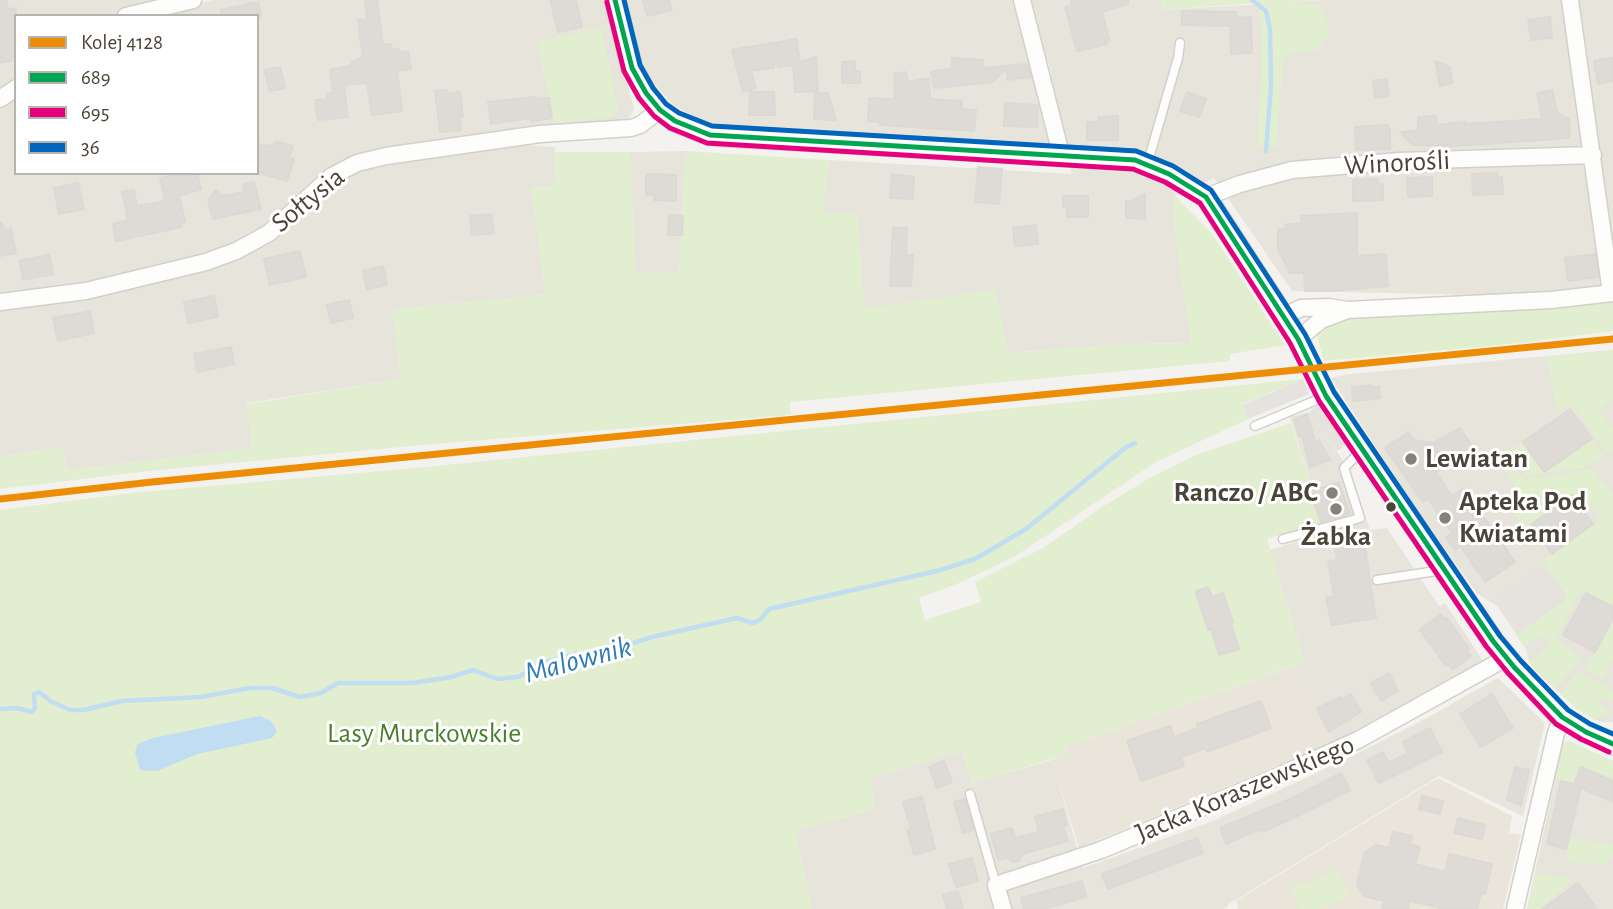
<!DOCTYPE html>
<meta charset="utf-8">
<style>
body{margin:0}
#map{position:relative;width:1613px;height:909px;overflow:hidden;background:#f4f2ee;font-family:"Alegreya Sans",sans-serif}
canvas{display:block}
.legend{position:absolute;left:14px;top:14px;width:245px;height:161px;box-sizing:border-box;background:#fff;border:2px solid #b7b4b0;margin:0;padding:9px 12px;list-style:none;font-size:21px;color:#4b4439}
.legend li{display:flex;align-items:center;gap:14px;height:35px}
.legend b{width:35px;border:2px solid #b7b4b0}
</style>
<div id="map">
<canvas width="1613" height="909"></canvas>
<ul class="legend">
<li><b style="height:9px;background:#ed8d06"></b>Kolej 4128</li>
<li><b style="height:9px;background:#00a651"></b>689</li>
<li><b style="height:9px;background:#e5007d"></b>695</li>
<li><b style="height:9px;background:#0065bd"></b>36</li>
</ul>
</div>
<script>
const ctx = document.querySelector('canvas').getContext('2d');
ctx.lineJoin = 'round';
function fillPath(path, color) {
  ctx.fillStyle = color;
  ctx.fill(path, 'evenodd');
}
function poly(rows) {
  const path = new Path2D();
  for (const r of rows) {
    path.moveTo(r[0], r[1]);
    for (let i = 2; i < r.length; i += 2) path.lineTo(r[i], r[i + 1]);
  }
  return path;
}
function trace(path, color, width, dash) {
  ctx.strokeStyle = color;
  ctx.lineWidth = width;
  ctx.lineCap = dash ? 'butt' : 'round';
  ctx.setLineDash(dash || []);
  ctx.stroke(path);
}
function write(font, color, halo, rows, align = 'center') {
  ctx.font = font + ' "Alegreya Sans",sans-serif';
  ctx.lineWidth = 6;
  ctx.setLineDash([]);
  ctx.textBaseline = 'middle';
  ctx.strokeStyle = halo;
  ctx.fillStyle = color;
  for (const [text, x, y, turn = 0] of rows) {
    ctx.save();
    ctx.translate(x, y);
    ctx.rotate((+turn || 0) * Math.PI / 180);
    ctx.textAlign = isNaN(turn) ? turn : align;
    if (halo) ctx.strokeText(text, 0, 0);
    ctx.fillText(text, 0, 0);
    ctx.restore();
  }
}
const residential = poly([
 [0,0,171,0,113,16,16,16,16,83,0,94],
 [213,0,607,0,634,109,630,117,624,121,532,129,361,153,338,164,264,229,229,248,69,286,0,296,0,105,16,94,16,173,257,173,257,16,148,16],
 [624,0,1017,0,1054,139,1050,144,740,131,702,122,672,104,647,75,638,57],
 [1027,0,1161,0,1163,10,1326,0,1613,0,1613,284,1528,296,1292,291,1214,178,1174,196,1182,281,1192,343,1124,344,1007,353,996,290,864,309,857,214,822,213,829,160,1072,174,1049,65],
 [526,145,555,147,556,186,531,187,546,295,393,309,401,379,247,403,252,448,69,470,61,447,0,457,0,309,27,307,86,297,202,270,352,172,385,163],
 [686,151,679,273,635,272,630,152],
 [1613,350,1613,722,1601,722,1577,709,1534,669,1529,662,1526,649,1498,607,1477,593,1419,513,1331,378,1350,374],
 [1309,412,1349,469,1370,530,1387,528,1439,606,1445,603,1483,661,1334,742,1294,666,1304,661,1270,550,1323,534,1309,492,1313,489,1290,417],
 [1498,678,1545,723,1523,816,1439,776,1229,904,1224,909,812,909,795,831,875,809,871,778,962,751,972,783,1052,760,1083,868,1213,821,1346,759,1423,720],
 [1569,741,1613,761,1613,909,1527,909,1563,744]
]);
const education = poly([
 [1294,666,1334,742,1079,848,1052,760,1068,754,1066,747],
 [1438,778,1512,816,1509,833,1521,835,1503,909,1238,909,1236,901]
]);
const green = poly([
 [1161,0,1324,0,1286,2,1320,6,1331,33,1317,50,1284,54,1276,147,1257,148,1261,80,1261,22,1258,3,1163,10],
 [601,27,618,108,614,116,555,125,537,42],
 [686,151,829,160,822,213,857,213,864,308,996,290,1008,353,1124,344,1191,343,1175,236,1174,195,1211,232,1285,345,1230,354,1230,361,790,402,791,415,421,445,139,472,0,489,0,457,61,447,69,470,252,448,247,404,401,379,392,309,545,295,531,187,556,186,555,152,630,152,635,271,679,273],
 [1613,298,1613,331,1520,343,1324,361,1317,336,1320,326,1331,319,1569,305],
 [1613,350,1613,400,1599,410,1613,428,1613,449,1607,454,1573,406,1557,410,1546,357],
 [1303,379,1242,404,1248,419,1156,462,1014,557,959,583,919,598,925,620,981,602,975,582,1043,548,1102,507,1153,476,1196,455,1291,423,1313,490,1309,492,1320,523,1267,539,1304,662,1066,747,1069,754,972,783,962,751,871,778,875,809,795,831,812,909,0,909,0,510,132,493,415,468],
 [1592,439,1604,456,1583,468,1526,476,1502,454,1523,442,1544,472],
 [1502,459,1525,479,1553,476,1593,468,1613,495,1613,607,1581,592,1556,640,1582,658,1555,689,1529,662,1550,647,1543,635,1524,646,1516,635,1563,601,1544,560,1601,519,1580,492,1525,528,1514,515,1527,504,1498,460],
 [1613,618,1613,660,1604,679,1583,669,1595,652],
 [1578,671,1613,690,1613,703,1602,697,1598,703,1610,710,1595,720,1577,709,1560,694],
 [1568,741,1613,761,1613,780,1582,767,1574,784,1555,779,1563,744],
 [1571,837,1613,845,1613,856,1605,864,1588,865,1567,860],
 [1337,870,1349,897,1321,909,1299,909,1291,889],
 [1536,873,1575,879,1541,907,1542,909,1527,909]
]);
const parking = poly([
 [1303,379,1309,394,1248,419,1242,405],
 [1318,405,1346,445,1337,451,1309,412],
 [1539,571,1544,577,1550,572,1566,596,1564,601,1521,631,1499,599]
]);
const water = poly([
 [260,716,271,721,277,731,272,738,197,754,157,771,140,770,135,752,138,744,153,738]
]);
const stream = poly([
 [1252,0,1266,11,1270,29,1271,86,1266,151],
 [0,709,17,708,32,712,35,708,34,694,39,692,52,702,70,710,84,710,122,701,201,697,250,688,272,688,300,697,321,693,338,683,413,683,451,677,473,670,497,679,518,677,543,663,573,655,600,654,652,637,737,618,753,623,761,619,769,609,937,571,975,559,1026,529,1125,448,1135,443]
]);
const building = poly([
 [0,0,6,0,8,10,16,8,16,23,12,23,16,42,16,60,0,63,0,0],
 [365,0,377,0,383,45,391,44,392,50,399,49,400,53,408,51,411,69,397,71,402,111,372,115,367,83,344,85,348,117,318,120,315,100,327,99,326,94,333,93,330,70,352,65,352,62,357,61,357,59,363,58,358,20,367,19,365,0],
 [550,0,576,0,582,27,558,32,550,0],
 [643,0,669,0,672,10,647,16,643,0],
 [1071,0,1128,0,1128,4,1102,12,1109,40,1106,41,1107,44,1077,51,1065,7,1072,5,1071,0],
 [258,2,261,16,221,16,221,10,258,2],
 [1182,11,1236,12,1236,18,1251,17,1252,53,1231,54,1230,26,1182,25,1182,11],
 [1550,17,1552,38,1531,40,1528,20,1550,17],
 [796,39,800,62,816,57,818,91,795,92,793,65,779,67,774,61,774,68,751,71,756,88,743,92,732,50,796,39],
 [952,58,983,60,982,68,1027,64,1031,77,1007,80,1007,68,993,82,934,88,931,72,952,68,952,58],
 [1613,58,1613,81,1598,84,1594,61,1613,58],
 [855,61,855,71,860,71,860,83,842,83,842,62,855,61],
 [1435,61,1450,67,1452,83,1440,86,1435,61],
 [280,67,285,88,270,91,264,70,280,67],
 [906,72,908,82,929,78,930,99,962,101,962,109,976,110,974,131,880,125,880,122,868,121,869,98,895,99,894,74,906,72],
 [1387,79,1389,96,1375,98,1373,81,1387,79],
 [447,90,448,94,460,92,463,117,460,118,461,130,440,132,435,91,447,90],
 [1552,90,1558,115,1563,115,1563,118,1569,118,1570,138,1456,146,1413,145,1400,132,1418,131,1418,117,1436,116,1436,125,1465,122,1465,124,1542,119,1537,93,1552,90],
 [750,92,774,92,775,115,749,115,750,92],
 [1187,92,1206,99,1199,117,1180,111,1187,92],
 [815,93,828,93,836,120,814,119,815,93],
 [536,97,537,99,549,98,552,118,531,121,530,118,491,124,488,102,536,97],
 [1005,103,1038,105,1037,127,1004,126,1005,103],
 [1118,116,1118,140,1087,140,1087,122,1099,122,1098,117,1118,116],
 [1387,125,1390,130,1390,149,1356,150,1355,127,1387,125],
 [277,142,293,146,289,157,294,159,287,181,257,172,257,144,270,146,277,142],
 [978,167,1002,169,999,204,975,202,978,167],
 [183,173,197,173,201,189,179,196,185,222,181,223,182,227,116,241,113,224,128,220,122,192,134,190,137,206,165,201,160,178,183,173],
 [1497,173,1497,177,1502,177,1503,194,1473,195,1472,174,1497,173],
 [646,174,676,175,676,201,654,200,654,195,646,195,646,174],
 [892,174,914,177,913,199,890,198,892,174],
 [1432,177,1432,196,1408,197,1407,178,1432,177],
 [1378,179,1378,184,1383,184,1383,200,1353,201,1353,180,1378,179],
 [254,182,261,209,213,219,208,200,215,190,224,196,244,192,243,184,254,182],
 [78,183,84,209,59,214,54,188,78,183],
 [1145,194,1145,219,1126,218,1126,201,1132,201,1145,194],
 [1063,196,1088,196,1088,217,1067,217,1067,207,1063,207,1063,196],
 [1357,213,1357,256,1386,254,1388,286,1332,291,1305,291,1304,273,1290,273,1278,249,1278,230,1285,229,1286,225,1302,223,1301,216,1357,213],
 [491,214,494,233,472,235,470,216,491,214],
 [669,215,683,216,682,235,668,235,669,215],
 [0,222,8,231,11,229,16,253,0,256,0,222],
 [1036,225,1038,244,1015,246,1013,228,1036,225],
 [893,228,907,228,906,255,913,255,911,286,890,286,893,228],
 [300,251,306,277,270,285,264,259,300,251],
 [1595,254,1598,277,1568,281,1565,258,1595,254],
 [49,255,53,274,23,280,19,261,49,255],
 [383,266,387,285,367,289,363,271,383,266],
 [214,296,218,317,188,323,184,302,214,296],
 [349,300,353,318,331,323,327,305,349,300],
 [90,311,94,333,58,341,53,318,90,311],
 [231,347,234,364,198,372,194,354,231,347],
 [1371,385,1372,387,1379,386,1380,398,1353,401,1352,387,1371,385],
 [1570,409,1592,439,1544,472,1523,442,1570,409],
 [1307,414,1315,441,1319,440,1330,460,1310,467,1302,436,1299,436,1294,420,1307,414],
 [1460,428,1472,446,1436,473,1452,496,1464,488,1515,562,1485,582,1467,556,1471,554,1466,555,1460,546,1455,550,1446,537,1452,533,1428,499,1423,502,1385,448,1408,432,1414,440,1433,443,1460,428],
 [1339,482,1350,513,1321,522,1310,492,1339,482],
 [1572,495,1593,524,1552,554,1531,525,1572,495],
 [1363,535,1376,618,1332,625,1326,598,1334,596,1328,561,1337,560,1334,539,1363,535],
 [1208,587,1212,597,1223,593,1233,622,1231,623,1239,649,1219,655,1211,629,1208,630,1196,594,1196,591,1208,587],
 [1586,593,1613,607,1613,618,1595,652,1563,635,1586,593],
 [1441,614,1445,619,1447,618,1469,649,1467,651,1471,656,1452,670,1448,664,1446,666,1420,630,1441,614],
 [1389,673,1398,691,1381,701,1371,683,1389,673],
 [1351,694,1361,712,1329,732,1317,709,1340,697,1341,700,1351,694],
 [1492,694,1513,728,1481,747,1460,714,1492,694],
 [1261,701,1271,728,1207,752,1206,748,1181,757,1184,766,1141,781,1127,741,1170,726,1174,737,1198,728,1197,724,1261,701],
 [1430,728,1442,752,1379,783,1367,760,1383,752,1389,763,1408,753,1403,742,1430,728],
 [944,761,952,782,937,788,929,767,944,761],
 [1515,767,1529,770,1521,805,1507,800,1515,767],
 [1581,767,1613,781,1613,802,1581,788,1566,849,1547,844,1561,781,1574,784,1581,767],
 [1341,773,1350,790,1287,821,1262,832,1260,829,1226,844,1220,828,1290,799,1341,773],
 [1422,796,1443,801,1440,814,1419,809,1422,796],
 [922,797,935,849,914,855,907,830,911,829,903,802,922,797],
 [965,799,974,830,963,833,954,802,965,799],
 [1063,809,1067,826,1063,826,1068,841,1022,854,1019,861,1013,862,1007,858,998,860,991,834,1012,828,1015,838,1039,832,1035,817,1063,809],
 [1458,818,1485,825,1482,839,1454,833,1458,818],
 [1393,832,1412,836,1410,844,1420,847,1415,864,1445,872,1449,854,1492,864,1485,894,1481,893,1477,909,1446,909,1410,901,1408,909,1382,909,1384,901,1364,896,1357,884,1365,852,1376,845,1389,848,1393,832],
 [1197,838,1203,853,1108,889,1102,874,1197,838],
 [972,858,978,881,956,887,949,864,972,858],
 [1082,881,1086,897,1043,909,1024,909,1021,898,1082,881],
 [1578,883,1597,909,1542,909,1578,883],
 [958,891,963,909,947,909,943,895,958,891]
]);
const service = poly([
 [1147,165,1178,58,1180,43],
 [1255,426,1326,396],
 [1283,539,1360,518,1344,468,1362,450],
 [1377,580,1443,570],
 [970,794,996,885]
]);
const minor = poly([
 [1022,0,1061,154],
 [1570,0,1611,293],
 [126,16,193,0],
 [0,99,16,88],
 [1206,197,1240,184,1292,170,1400,161,1593,155],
 [0,302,86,291,206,262,236,251,269,233,332,176,357,163,386,156,540,134,631,128,640,125,660,110],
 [1283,317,1301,308,1329,307,1347,310,1551,300,1613,293],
 [1298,339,1321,320,1345,311],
 [1003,909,996,885,1101,850,1283,774,1358,740,1506,658],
 [1515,909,1556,733,1562,717]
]);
const tertiary = poly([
 [615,0,632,68,646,93,660,110,675,121,710,135,1135,160,1169,174,1206,197,1298,339,1326,396,1493,641,1514,667,1562,717,1586,732,1613,744]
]);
const bus1 = poly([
 [615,0,632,68,646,93,660,110,675,121,710,135,1135,160,1169,174,1206,197,1298,339,1326,396,1493,641,1514,667,1562,717,1586,732,1613,744]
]);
const bus2 = poly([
 [607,2,624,71,639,98,654,116,670,128,707,143,1133,169,1165,182,1200,203,1290,343,1319,401,1486,646,1508,673,1556,724,1581,739,1609,752]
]);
const bus3 = poly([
 [624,0,640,65,653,88,666,104,679,113,712,126,1136,151,1173,166,1211,190,1305,334,1334,392,1500,636,1521,661,1568,710,1590,724,1613,734]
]);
const rail1 = poly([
 [0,499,152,482,1613,339]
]);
const markers = [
 [1411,459,7,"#868178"],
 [1332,493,7,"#868178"],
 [1391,507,6,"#4b4439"],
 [1336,509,7,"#868178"],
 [1445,518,7,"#868178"]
];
const streetNames = [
 ["Winorośli",1397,163,-3],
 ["Sołtysia",308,200,-39],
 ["Jacka Koraszewskiego",1245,789,-23]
];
const poiNames = [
 ["Lewiatan",1425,459],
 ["Ranczo / ABC",1318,493,"right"],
 ["Apteka Pod",1459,502],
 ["Kwiatami",1459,534],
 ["Żabka",1336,537,"center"]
];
const parkNames = [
 ["Lasy Murckowskie",424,734]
];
const waterNames = [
 ["Malownik",578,660,-15]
];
fillPath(residential, '#e7e4dc');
fillPath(education, '#eae5da');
fillPath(green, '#e1eecf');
fillPath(parking, '#e6e3df');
fillPath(water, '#c0ddf1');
trace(stream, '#c0ddf1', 4.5);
fillPath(building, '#dedbd6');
trace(building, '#dcd9d4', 2);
trace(service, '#d2d0cb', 11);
trace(minor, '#d2d0cb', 19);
trace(tertiary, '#d2d0cb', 23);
trace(service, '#fdfdfc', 8);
trace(minor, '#fdfdfc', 16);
trace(tertiary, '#fdfdfc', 19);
trace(bus1, '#00a651', 5);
trace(bus2, '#e5007d', 5);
trace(bus3, '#0065bd', 5);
trace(rail1, '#ed8d06', 7);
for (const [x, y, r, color] of markers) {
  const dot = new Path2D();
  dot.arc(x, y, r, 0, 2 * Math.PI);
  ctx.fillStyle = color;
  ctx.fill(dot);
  trace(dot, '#fff', 2.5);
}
write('28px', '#4b4439', '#fff', streetNames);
write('bold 28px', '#4b4439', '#fff', poiNames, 'left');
write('28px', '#4a7f2a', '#fff', parkNames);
write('italic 30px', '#2e7ab2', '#fff', waterNames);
</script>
